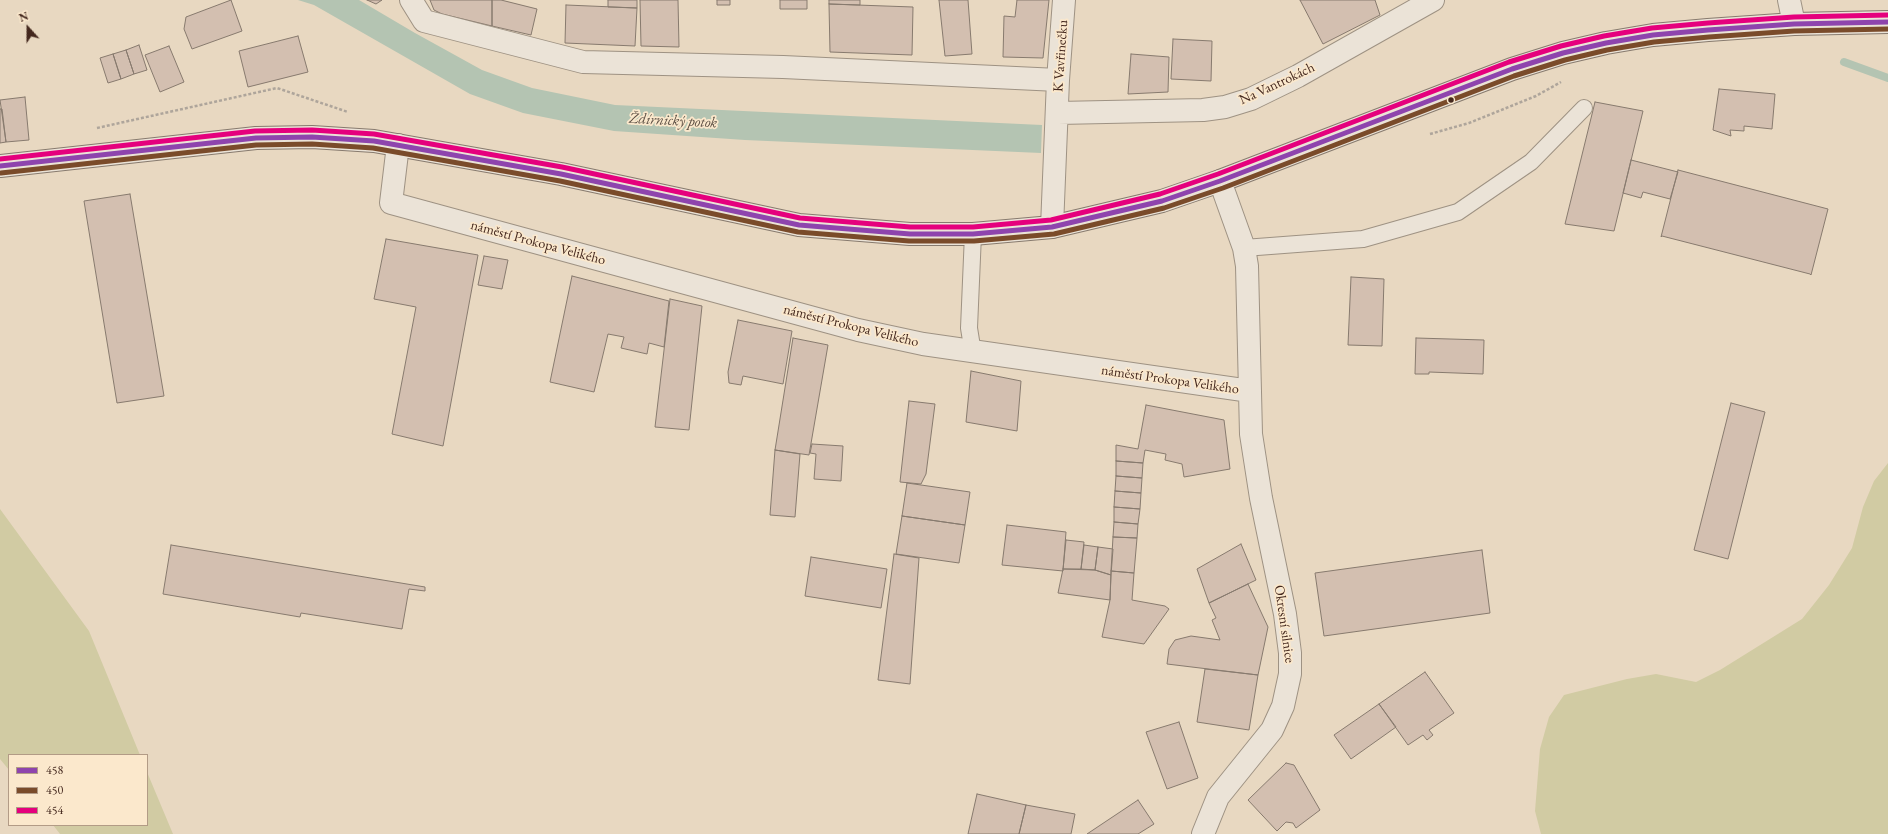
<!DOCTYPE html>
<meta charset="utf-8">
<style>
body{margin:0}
#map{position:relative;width:1888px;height:834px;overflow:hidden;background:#e8d8c1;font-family:"EB Garamond",serif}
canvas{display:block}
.legend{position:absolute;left:8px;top:754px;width:140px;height:72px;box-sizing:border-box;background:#fbe8cc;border:1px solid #b29b86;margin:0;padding:5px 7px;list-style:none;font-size:12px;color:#44281e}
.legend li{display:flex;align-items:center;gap:8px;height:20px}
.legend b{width:20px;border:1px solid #b29b86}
.north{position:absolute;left:8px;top:8px;width:40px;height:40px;-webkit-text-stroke:3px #fbe8cc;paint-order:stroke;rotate:339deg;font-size:11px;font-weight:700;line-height:16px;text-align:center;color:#44281e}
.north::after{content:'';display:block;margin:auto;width:14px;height:18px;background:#44281e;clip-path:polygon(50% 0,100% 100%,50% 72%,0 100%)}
</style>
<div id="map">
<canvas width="1888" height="834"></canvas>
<ul class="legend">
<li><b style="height:5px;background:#8e44ad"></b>458</li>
<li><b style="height:5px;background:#7a4b2a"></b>450</li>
<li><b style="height:5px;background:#e5007d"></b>454</li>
</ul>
<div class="north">N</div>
</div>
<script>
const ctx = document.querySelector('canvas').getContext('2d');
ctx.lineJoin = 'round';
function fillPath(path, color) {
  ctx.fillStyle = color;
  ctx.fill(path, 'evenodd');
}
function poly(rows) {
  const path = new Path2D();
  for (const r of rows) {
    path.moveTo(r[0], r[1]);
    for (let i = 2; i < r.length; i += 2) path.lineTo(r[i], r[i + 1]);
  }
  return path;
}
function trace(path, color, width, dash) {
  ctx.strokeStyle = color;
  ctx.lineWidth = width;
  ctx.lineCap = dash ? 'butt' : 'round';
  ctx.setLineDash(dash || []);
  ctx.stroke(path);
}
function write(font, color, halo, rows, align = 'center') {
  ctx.font = font + ' "EB Garamond",serif';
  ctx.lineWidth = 3.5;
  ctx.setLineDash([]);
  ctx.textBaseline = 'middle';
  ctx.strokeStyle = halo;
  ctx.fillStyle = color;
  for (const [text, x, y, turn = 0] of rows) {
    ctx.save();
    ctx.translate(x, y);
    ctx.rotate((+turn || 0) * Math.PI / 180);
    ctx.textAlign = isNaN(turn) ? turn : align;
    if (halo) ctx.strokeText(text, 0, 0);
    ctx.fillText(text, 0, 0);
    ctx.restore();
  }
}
const green = poly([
 [1888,463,1888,834,1541,834,1535,811,1540,749,1549,717,1564,695,1627,679,1656,674,1696,682,1720,670,1802,619,1829,585,1852,548,1863,507,1874,481],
 [0,509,89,631,140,755,9,755,9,770,0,759],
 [147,772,173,834,60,834,53,825,147,825]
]);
const water = poly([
 [298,0,359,0,415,33,482,70,532,88,615,105,1042,125,1041,153,745,140,614,131,523,113,470,94,314,5]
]);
const stream = poly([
 [1844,62,1888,78]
]);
const building = poly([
 [231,0,242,31,192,49,184,29,186,17,231,0],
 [367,0,382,0,376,4,367,0],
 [430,0,492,0,492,26,442,14,434,10,430,0],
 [492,0,501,0,537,9,531,35,492,26,492,0],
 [608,0,637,0,637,8,608,7,608,0],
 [640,0,678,0,679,47,641,46,640,0],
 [717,0,730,0,730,5,717,5,717,0],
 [780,0,807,0,807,9,780,9,780,0],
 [829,0,860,0,860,5,829,4,829,0],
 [939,0,968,0,972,54,945,56,939,0],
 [1017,0,1049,0,1043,58,1003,57,1004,16,1015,17,1017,0],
 [1300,0,1375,0,1380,15,1323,44,1300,0],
 [829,4,913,7,912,55,830,52,829,4],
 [566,5,637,8,635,46,565,43,566,5],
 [298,36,308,72,248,87,239,51,298,36],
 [1173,39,1212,41,1211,81,1171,79,1173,39],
 [139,45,147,70,134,74,126,50,139,45],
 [169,46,184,82,160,92,145,55,169,46],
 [126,50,134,74,121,79,113,54,126,50],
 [113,54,121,79,108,83,100,58,113,54],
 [1131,54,1169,57,1168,92,1128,94,1131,54],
 [1719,89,1775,94,1772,129,1744,126,1744,131,1730,130,1731,136,1713,130,1719,89],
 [25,97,29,140,6,142,0,100,25,97],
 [1595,102,1643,111,1614,231,1565,224,1595,102],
 [0,109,2,109,6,142,0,143,0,109],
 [1631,160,1678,172,1670,199,1643,192,1641,198,1623,193,1631,160],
 [1678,170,1828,209,1811,275,1810,274,1662,236,1661,237,1678,170],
 [130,194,164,396,117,403,84,201,130,194],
 [386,239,478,255,443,446,392,434,416,307,374,299,386,239],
 [484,256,508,260,502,289,478,285,484,256],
 [572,276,669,301,664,347,649,343,647,354,621,348,624,337,608,334,594,392,550,382,572,276],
 [1351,277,1384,279,1382,346,1348,345,1351,277],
 [670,299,702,306,689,430,655,427,670,299],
 [738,320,792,331,783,384,743,376,741,385,729,383,728,372,738,320],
 [793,338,828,345,809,455,775,450,793,338],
 [1416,338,1484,340,1483,374,1429,372,1429,374,1415,374,1416,338],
 [971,371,1021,381,1017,431,966,422,971,371],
 [909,401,935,404,926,474,921,484,900,482,909,401],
 [1731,403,1765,412,1728,559,1694,550,1731,403],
 [1146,405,1224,420,1230,469,1184,477,1182,464,1165,460,1166,454,1145,450,1143,463,1116,461,1116,445,1138,449,1146,405],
 [812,444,843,446,841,481,814,479,816,454,810,453,812,444],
 [775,450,800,454,795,517,770,515,775,450],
 [1116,461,1143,463,1142,478,1116,476,1116,461],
 [1116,476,1142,478,1141,493,1115,491,1116,476],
 [907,483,970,492,965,525,902,516,907,483],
 [1115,491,1141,493,1140,509,1114,507,1115,491],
 [1114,507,1140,509,1138,524,1114,522,1114,507],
 [902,516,965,525,959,563,896,554,902,516],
 [1114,522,1138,524,1137,538,1113,537,1114,522],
 [1007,525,1066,532,1063,571,1002,565,1007,525],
 [1113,537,1137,538,1134,573,1111,571,1113,537],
 [1066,540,1084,542,1081,569,1063,569,1066,540],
 [1241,544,1256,580,1209,603,1197,569,1241,544],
 [171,545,425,587,425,591,409,589,402,629,301,613,300,617,163,594,171,545],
 [1084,545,1098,547,1095,570,1081,569,1084,545],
 [1098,547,1113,549,1111,575,1095,570,1098,547],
 [1482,550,1490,613,1324,636,1315,573,1482,550],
 [894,554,919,558,910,684,878,680,894,554],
 [811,557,887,569,881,608,805,596,811,557],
 [1063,569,1095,570,1111,575,1110,600,1058,593,1063,569],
 [1111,571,1134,573,1132,600,1165,606,1169,609,1144,644,1102,637,1110,600,1111,571],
 [1248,584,1268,627,1258,675,1167,664,1169,649,1175,640,1191,636,1220,640,1212,620,1216,618,1209,603,1248,584],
 [1205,669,1258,675,1249,730,1197,722,1205,669],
 [1425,672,1454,713,1429,730,1433,735,1427,740,1423,735,1408,745,1379,704,1425,672],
 [1379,704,1396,727,1351,759,1334,735,1379,704],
 [1179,722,1198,778,1167,789,1146,732,1179,722],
 [1286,763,1294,765,1320,810,1296,828,1293,823,1286,822,1277,831,1248,800,1286,763],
 [977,794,1026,805,1019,834,968,834,977,794],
 [1138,800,1154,824,1138,834,1087,834,1138,800],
 [1026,805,1075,814,1071,834,1019,834,1026,805]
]);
const path = poly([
 [97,128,277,88,348,112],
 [1430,134,1469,123,1536,96,1561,82]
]);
const service = poly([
 [973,234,969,328,973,353],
 [1244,248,1363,239,1458,212,1531,162,1584,108]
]);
const minor = poly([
 [411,0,424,21,583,62,783,67,1058,80],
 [1789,0,1794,24],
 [1058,113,1203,110,1225,107,1251,99,1298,76,1433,0],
 [398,145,391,203,858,330,923,344,1250,391],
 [1052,227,1058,80,1064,0],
 [1203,834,1218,797,1272,730,1283,706,1290,674,1290,653,1285,614,1261,498,1251,434,1247,266,1244,248,1220,181]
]);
const secondary = poly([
 [0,166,256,138,312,137,374,141,561,174,799,225,910,234,973,234,1052,227,1162,201,1220,181,1512,69,1563,53,1606,43,1653,35,1708,30,1794,24,1888,22]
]);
const bus1 = poly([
 [0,166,256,138,312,137,374,141,561,174,799,225,910,234,973,234,1052,227,1162,201,1220,181,1512,69,1563,53,1606,43,1653,35,1708,30,1794,24,1888,22]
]);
const bus2 = poly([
 [1,173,256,145,312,144,373,148,560,181,798,232,909,241,974,241,1054,234,1164,208,1223,188,1514,76,1565,60,1607,50,1654,42,1709,37,1794,31,1888,29]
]);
const bus3 = poly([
 [0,159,255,131,312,130,374,134,562,167,800,218,910,227,973,227,1051,220,1160,194,1218,174,1509,62,1561,46,1604,36,1652,28,1708,23,1794,17,1888,15]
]);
const markers = [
 [1451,100,3.5,"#44281e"]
];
const streetNames = [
 ["K Vavřinečku",1061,56,-86],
 ["Na Vantrokách",1277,84,-25],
 ["náměstí Prokopa Velikého",538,243,15],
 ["náměstí Prokopa Velikého",851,326,14],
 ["náměstí Prokopa Velikého",1170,380,8],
 ["Okresní silnice",1284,624,82]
];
const waterNames = [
 ["Ždírnický potok",673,121,3]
];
fillPath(green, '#d1cba3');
fillPath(water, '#b4c4b2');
trace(stream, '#b4c4b2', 8);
fillPath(building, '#d3bfb0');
trace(building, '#877a6e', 1);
trace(service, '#9e9283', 18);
trace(minor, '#9e9283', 24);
trace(secondary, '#877a6e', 24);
trace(path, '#aea59b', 2.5, [3, 2]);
trace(service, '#ebe3d7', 16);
trace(minor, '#ebe3d7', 22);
trace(secondary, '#ebe3d7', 22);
trace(bus1, '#8e44ad', 5);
trace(bus2, '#7a4b2a', 5);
trace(bus3, '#e5007d', 5);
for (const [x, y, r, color] of markers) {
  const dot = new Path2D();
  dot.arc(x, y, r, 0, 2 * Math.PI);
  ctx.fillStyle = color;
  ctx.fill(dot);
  trace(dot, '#fbe8cc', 1.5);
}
write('14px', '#44281e', '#fbe8cc', streetNames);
write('italic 15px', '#5a4d42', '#fbe8cc', waterNames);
</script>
